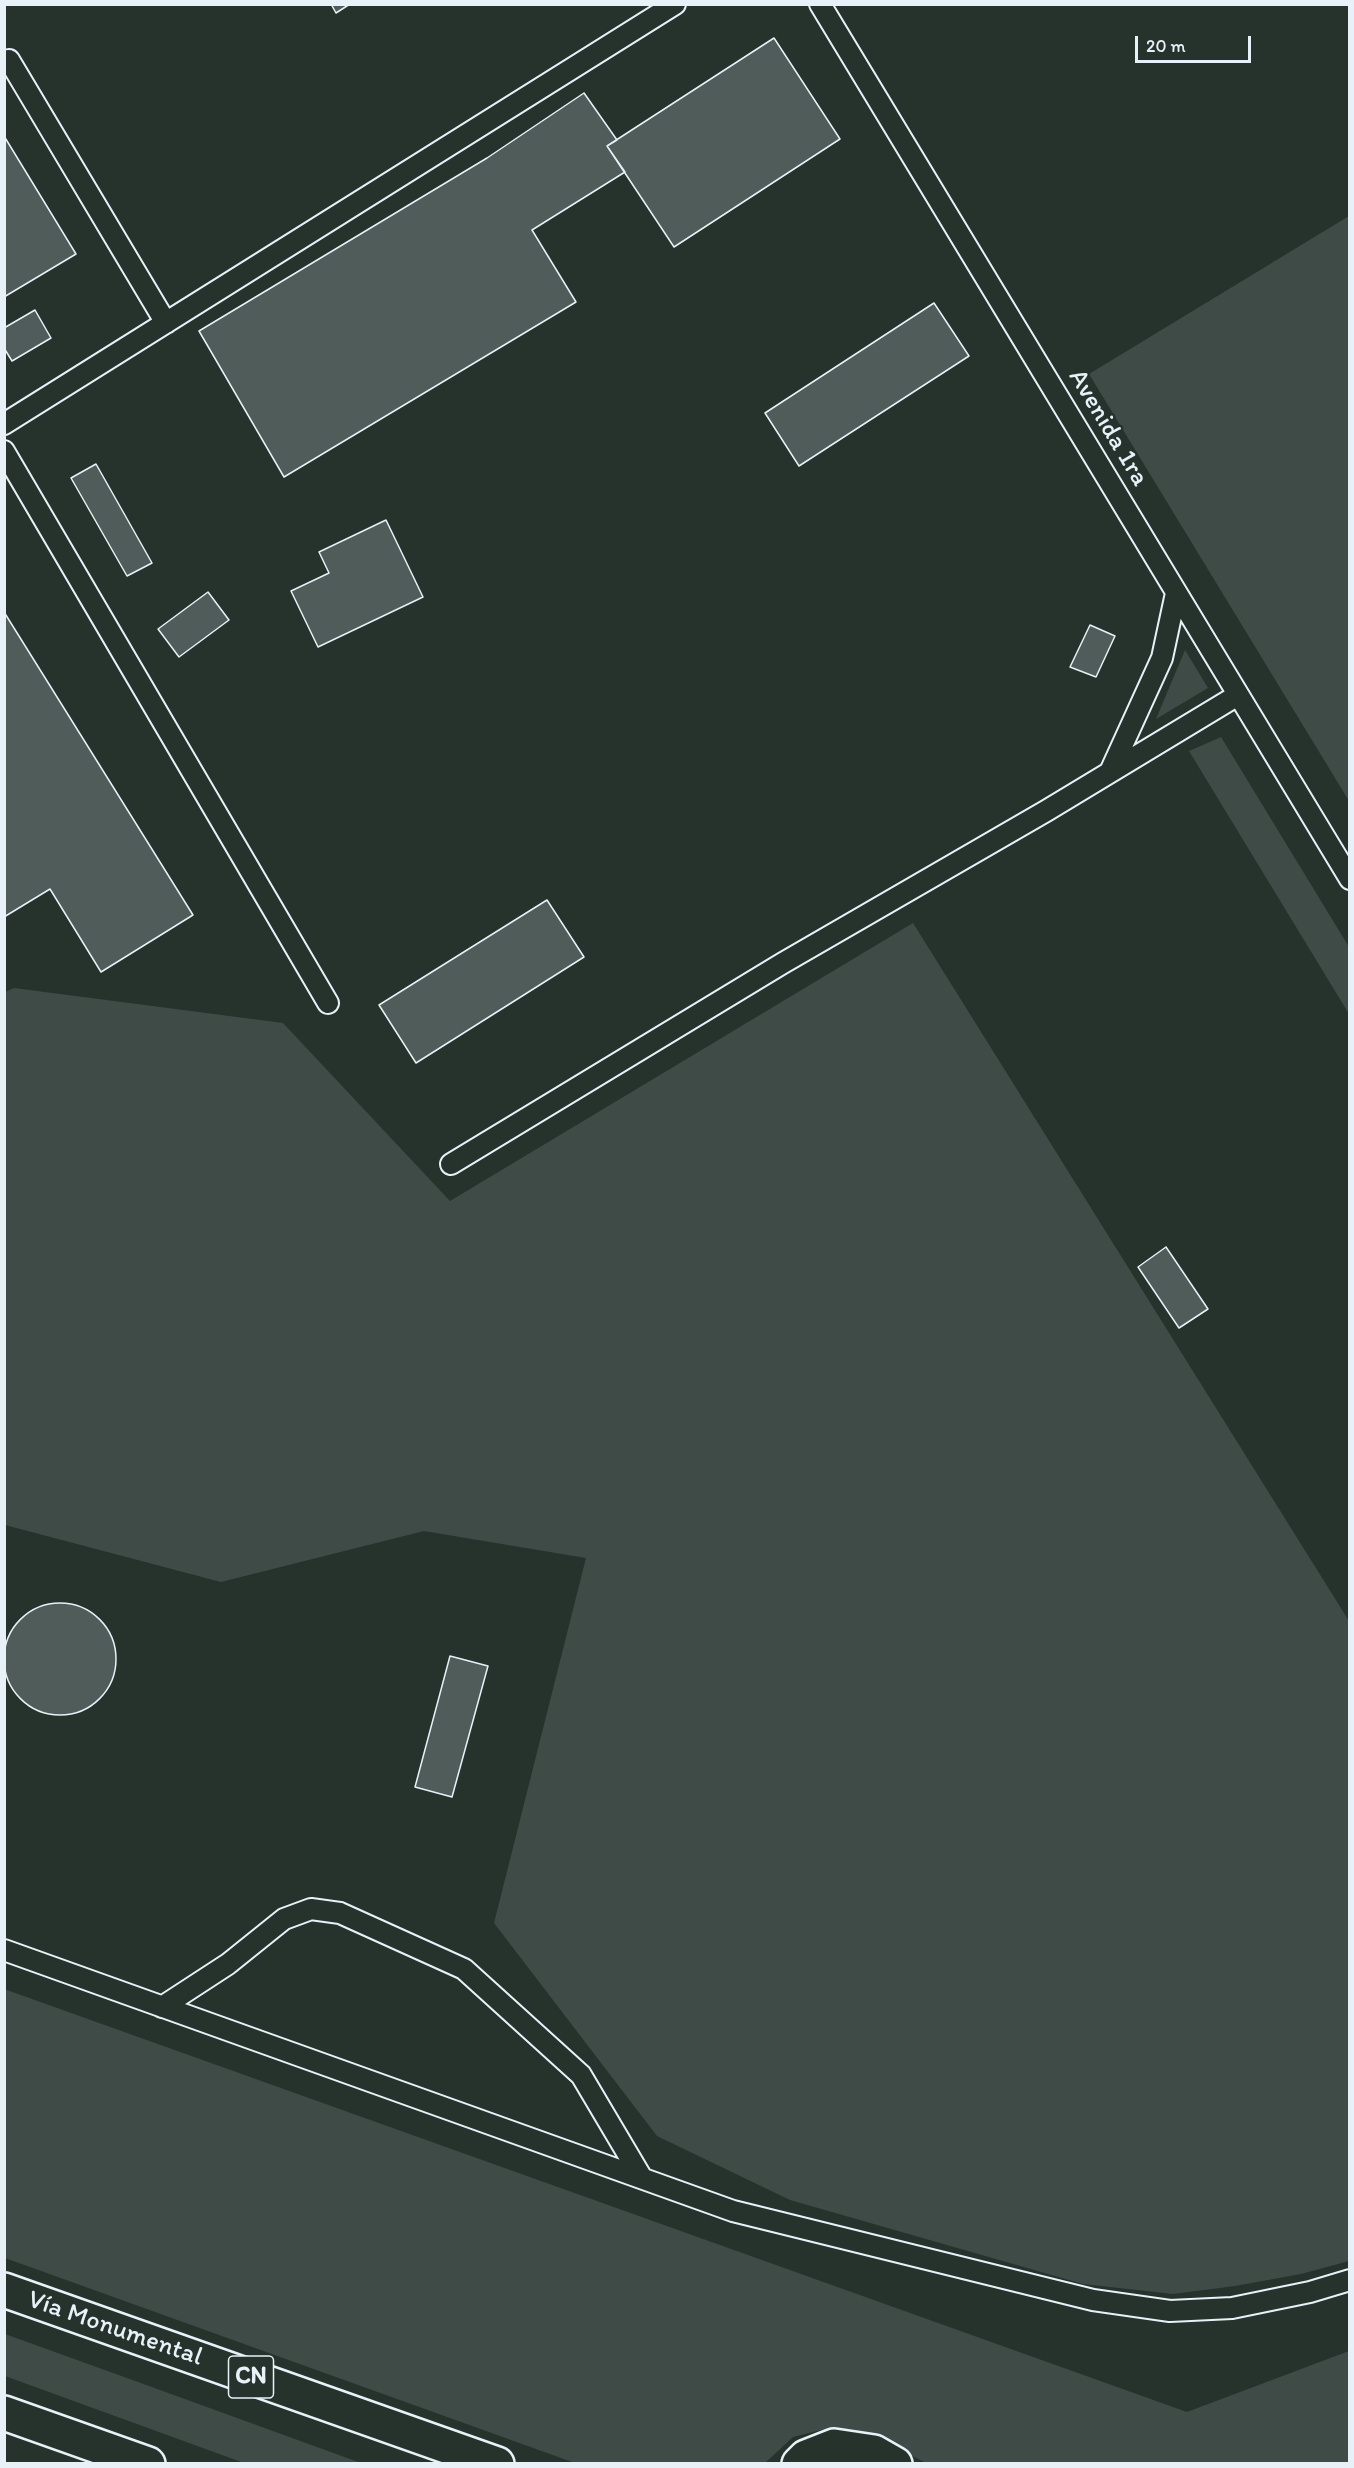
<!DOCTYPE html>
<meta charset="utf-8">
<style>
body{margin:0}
#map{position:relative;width:1354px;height:2468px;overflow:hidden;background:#26332d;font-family:Itim,sans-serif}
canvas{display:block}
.frame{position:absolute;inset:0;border:6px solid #e8f1f8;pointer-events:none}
.scale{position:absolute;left:1135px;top:36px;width:116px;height:27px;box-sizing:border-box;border:3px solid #e8f1f8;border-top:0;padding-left:8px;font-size:18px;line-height:21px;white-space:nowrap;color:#e8f1f8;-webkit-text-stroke:4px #26332d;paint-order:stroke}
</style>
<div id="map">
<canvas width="1354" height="2468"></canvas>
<div class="frame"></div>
<div class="scale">20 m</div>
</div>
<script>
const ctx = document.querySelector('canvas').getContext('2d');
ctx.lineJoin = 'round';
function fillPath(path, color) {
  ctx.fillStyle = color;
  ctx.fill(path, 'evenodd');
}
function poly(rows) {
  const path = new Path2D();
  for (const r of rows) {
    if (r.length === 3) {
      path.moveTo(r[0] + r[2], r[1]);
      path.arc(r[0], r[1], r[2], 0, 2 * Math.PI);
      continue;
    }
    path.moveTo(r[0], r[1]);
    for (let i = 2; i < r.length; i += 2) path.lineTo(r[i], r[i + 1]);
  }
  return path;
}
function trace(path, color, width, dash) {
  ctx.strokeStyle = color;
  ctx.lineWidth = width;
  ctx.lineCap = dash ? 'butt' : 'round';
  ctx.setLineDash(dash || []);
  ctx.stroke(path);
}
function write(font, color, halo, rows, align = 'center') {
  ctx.font = font + ' Itim,sans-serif';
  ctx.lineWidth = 5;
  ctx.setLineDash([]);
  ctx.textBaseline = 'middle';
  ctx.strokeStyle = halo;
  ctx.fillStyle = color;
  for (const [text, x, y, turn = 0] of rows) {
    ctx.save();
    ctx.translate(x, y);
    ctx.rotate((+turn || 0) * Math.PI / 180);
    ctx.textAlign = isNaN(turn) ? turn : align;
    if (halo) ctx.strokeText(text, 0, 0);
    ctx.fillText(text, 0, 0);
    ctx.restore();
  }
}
const green = poly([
 [1349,216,1349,801,1089,374],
 [1185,650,1208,688,1156,719],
 [1221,737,1349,947,1349,1014,1189,751],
 [913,923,1349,1621,1349,2261,1301,2274,1235,2286,1173,2294,1083,2284,790,2200,657,2136,494,1923,586,1558,424,1531,221,1582,5,1525,5,992,14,988,283,1023,450,1201],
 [4,1989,1187,2412,1349,2351,1349,2463,926,2463,868,2433,829,2428,793,2437,765,2463,575,2463,5,2258],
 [5,2334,138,2382,361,2463,244,2463,5,2376]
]);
const building = poly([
 [331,4,350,4,336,13,331,4],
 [774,38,840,139,674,247,607,146,774,38],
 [584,93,617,140,607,146,625,172,532,230,576,302,284,477,199,331,487,158,584,93],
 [4,136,76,254,4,297,4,136],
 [934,303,969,356,799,466,765,413,934,303],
 [35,310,51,338,12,361,4,348,4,328,35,310],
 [96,464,152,563,127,576,71,478,96,464],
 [386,520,423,597,318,647,291,591,329,573,319,552,386,520],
 [208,592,229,620,179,657,158,629,208,592],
 [4,612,193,915,101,972,50,889,4,917,4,612],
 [1090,625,1115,636,1096,677,1070,667,1090,625],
 [547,900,584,957,416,1063,379,1005,547,900],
 [1166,1247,1208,1309,1179,1328,1138,1267,1166,1247],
 [60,1659,56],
 [450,1656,488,1666,452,1797,415,1787,450,1656]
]);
const service = poly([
 [820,4,1350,879],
 [9,60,166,323],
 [4,424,675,4],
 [4,451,328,1003],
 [1110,772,1162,658,1176,593],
 [451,1164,783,963,1046,811,1238,695],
 [4,1950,733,2211,1093,2300,1170,2311,1232,2308,1310,2292,1350,2280],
 [162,2007,228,1964,284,1919,311,1909,340,1913,464,1969,581,2075,642,2178]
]);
const motorway = poly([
 [4,2290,497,2464],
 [4,2413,148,2464],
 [799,2464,806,2457,834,2446,874,2452,895,2464]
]);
const shields = [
 [251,2377,45]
];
const shieldNames = [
 ["CN",251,2377]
];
const streetNames = [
 ["Avenida 1ra",1108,428,59],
 ["Vía Monumental",115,2329,19]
];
fillPath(green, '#3e4b47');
fillPath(building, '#505c59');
trace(building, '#e8f1f8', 1.5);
trace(service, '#e8f1f8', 24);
trace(motorway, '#e8f1f8', 38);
trace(service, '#26332d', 20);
trace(motorway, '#26332d', 33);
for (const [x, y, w] of shields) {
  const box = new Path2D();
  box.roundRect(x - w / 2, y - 21, w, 42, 4.5);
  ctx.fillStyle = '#26332d';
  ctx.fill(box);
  trace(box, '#e8f1f8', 1.5);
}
write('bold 24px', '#e8f1f8', null, shieldNames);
write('26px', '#e8f1f8', '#26332d', streetNames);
</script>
